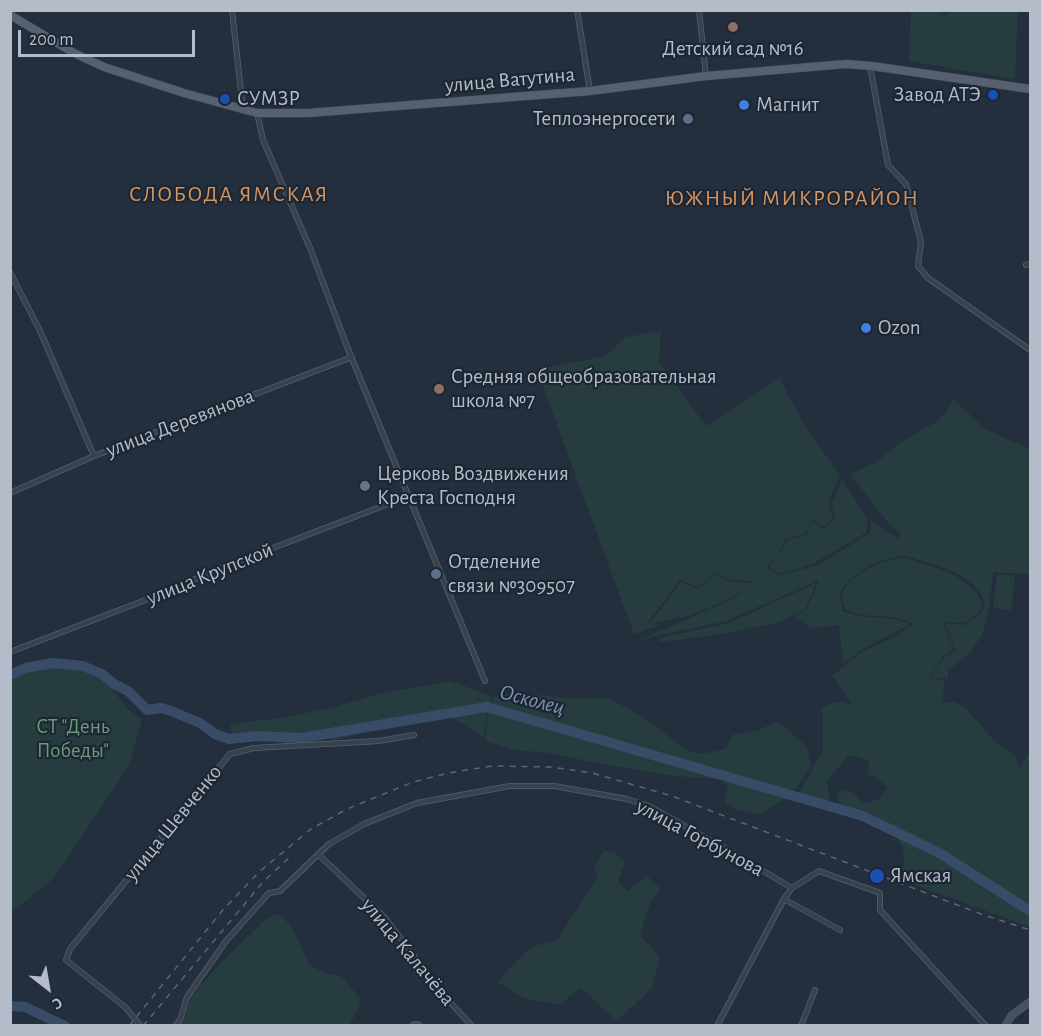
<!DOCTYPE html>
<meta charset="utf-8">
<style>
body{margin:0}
#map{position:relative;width:1041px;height:1036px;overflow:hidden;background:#242f3e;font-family:"Alegreya Sans",sans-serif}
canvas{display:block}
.frame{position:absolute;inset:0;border:12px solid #b4bcc9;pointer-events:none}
.north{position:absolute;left:18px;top:958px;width:60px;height:60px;-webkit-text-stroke:4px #1d2633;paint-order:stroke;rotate:149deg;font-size:16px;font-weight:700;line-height:24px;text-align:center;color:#b4bcc9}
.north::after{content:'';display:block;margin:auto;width:21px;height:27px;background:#b4bcc9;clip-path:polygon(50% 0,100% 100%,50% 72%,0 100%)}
.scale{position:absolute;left:18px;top:30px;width:177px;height:27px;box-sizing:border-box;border:3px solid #b4bcc9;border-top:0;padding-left:8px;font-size:18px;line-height:21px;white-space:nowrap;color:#b4bcc9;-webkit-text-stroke:4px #1d2633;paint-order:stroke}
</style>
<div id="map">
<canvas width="1041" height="1036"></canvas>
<div class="frame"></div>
<div class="north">С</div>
<div class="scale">200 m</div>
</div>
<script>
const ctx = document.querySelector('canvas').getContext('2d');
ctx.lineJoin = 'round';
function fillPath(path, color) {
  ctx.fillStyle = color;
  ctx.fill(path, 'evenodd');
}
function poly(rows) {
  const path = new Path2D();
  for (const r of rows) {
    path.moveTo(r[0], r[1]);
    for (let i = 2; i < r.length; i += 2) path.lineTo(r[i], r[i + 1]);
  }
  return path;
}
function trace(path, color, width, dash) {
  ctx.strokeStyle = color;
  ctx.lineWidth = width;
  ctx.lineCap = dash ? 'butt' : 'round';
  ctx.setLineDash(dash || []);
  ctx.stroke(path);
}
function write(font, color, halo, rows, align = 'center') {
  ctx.font = font + ' "Alegreya Sans",sans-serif';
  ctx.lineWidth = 4.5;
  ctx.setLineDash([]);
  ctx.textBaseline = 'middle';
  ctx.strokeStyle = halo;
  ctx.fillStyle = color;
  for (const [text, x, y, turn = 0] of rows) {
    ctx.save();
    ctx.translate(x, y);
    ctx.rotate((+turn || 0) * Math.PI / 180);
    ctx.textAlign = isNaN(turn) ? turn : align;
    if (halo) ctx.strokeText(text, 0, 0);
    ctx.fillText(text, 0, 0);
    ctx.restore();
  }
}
const green = poly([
 [911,11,937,11,945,15,952,11,1018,11,1015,79,909,61],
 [661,331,659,362,706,426,779,378,805,426,840,475,828,502,833,517,823,527,812,519,806,534,785,539,780,553,766,567,779,575,816,566,870,533,871,521,898,539,901,533,890,525,850,474,876,462,898,444,939,420,947,411,953,399,985,429,1030,449,1030,574,993,572,989,608,982,635,970,653,948,670,948,679,930,677,942,659,956,651,944,623,965,625,982,612,985,604,980,592,967,579,947,569,903,555,879,561,866,568,848,581,839,593,843,611,859,616,892,619,911,624,864,648,843,664,839,625,812,628,795,617,807,609,819,580,726,621,638,640,731,600,753,582,728,579,715,572,699,587,680,580,647,624,662,625,634,634,537,370,605,356,626,337],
 [842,479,867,518,867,532,813,564,781,574,768,567,781,553,787,540,807,535,812,521,823,529,835,519,832,503],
 [902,557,948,572,965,582,976,593,983,604,980,611,965,623,942,622,954,649,942,657,929,677,945,681,942,703,953,702,964,706,993,739,1016,757,1019,768,1030,752,1030,927,899,879,904,864,903,847,895,836,872,827,865,819,851,817,850,811,839,803,837,796,840,789,854,793,861,802,868,803,880,798,887,788,877,777,868,775,869,762,860,757,848,756,827,781,830,802,814,804,796,799,823,750,823,717,821,707,838,702,852,704,832,676,865,650,895,637,914,623,892,617,861,615,845,609,842,593,849,581,866,570,880,563],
 [715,573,727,581,751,583,730,599,688,616,649,624,681,582,699,589],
 [997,574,1015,576,1011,610,993,608],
 [816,583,805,610,776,623,722,634,659,642,660,638,729,623],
 [62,666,82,669,100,675,130,711,142,719,129,766,54,878,11,913,11,677,35,668],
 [450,681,492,696,486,720,484,738,465,725,452,718,442,717,431,717,380,728,335,740,300,738,273,741,233,740,230,724,281,718,331,708,379,694],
 [510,694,533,694,570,699,608,698,640,715,689,752,703,754,726,749,732,735,757,731,778,721,807,747,811,767,789,797,760,814,735,809,725,803,728,787,719,779,674,776,602,764,544,752,519,751,488,742,485,739,487,720,494,696],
 [604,851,613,851,625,861,618,881,628,891,647,876,661,889,650,904,640,935,660,958,652,988,617,1021,581,988,559,1005,523,998,497,982,531,947,557,940,598,877,594,868],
 [275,914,284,918,294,931,309,965,325,973,342,977,360,998,359,1008,349,1025,182,1025,191,997,214,970,264,921]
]);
const river = poly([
 [10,675,25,668,53,663,83,666,102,674,114,684,128,691,147,710,161,708,171,711,200,723,215,734,229,739,257,736,301,738,487,707,863,816,941,854,1030,911],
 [10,1006,25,1007,65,1026],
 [414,1026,418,1026]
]);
const street = poly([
 [232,10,243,110],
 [577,10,590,91],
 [699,10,706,76],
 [870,66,888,165,906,184,921,242,918,266,928,278,1030,350],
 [257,113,263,140,310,248,348,349,485,681],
 [1026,265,1030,264],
 [10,272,41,333,94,456],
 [10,493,94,456,352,357],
 [10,652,148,599,231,564,409,496],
 [318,854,385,918,447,999,472,1026],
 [784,899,840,930],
 [141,1026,125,1007,66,960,70,949,230,754,254,748,379,741,414,735],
 [175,1026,180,1020,187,997,226,941,269,893,280,891,329,844,364,824,417,803,510,786,554,786,627,799,649,806,724,848,792,888],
 [717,1026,784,899,792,888,819,871,880,893,880,910,986,1026],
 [801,1026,815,990]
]);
const secondary = poly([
 [1005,1026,1012,1015,1030,1002]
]);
const primary = poly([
 [10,15,74,53,104,67,184,93,257,113,308,113,590,91,706,76,846,64,872,66,1030,89]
]);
const rail = poly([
 [129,1026,222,911,259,872,311,829,347,809,413,782,448,773,492,766,551,767,592,773,672,796,981,914,1030,930],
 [143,1026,263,882,291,856]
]);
const markers = [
 [733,27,6,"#8d6e63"],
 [993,95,6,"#1a4fb4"],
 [225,99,6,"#1a4fb4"],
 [744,105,6,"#3f7fe0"],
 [688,119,6,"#5c6f8a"],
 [866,328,6,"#3f7fe0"],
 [439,389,6,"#8d6e63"],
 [365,486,6,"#6b7280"],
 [436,574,6,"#5c6f8a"],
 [877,876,8,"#1a4fb4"]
];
const poiNames = [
 ["Детский сад №16",733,49,"center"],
 ["Завод АТЭ",981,95,"right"],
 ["СУМЗР",237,99],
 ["Магнит",756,105],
 ["Теплоэнергосети",676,119,"right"],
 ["Ozon",878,328],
 ["Средняя общеобразовательная",451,377],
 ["школа №7",451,401],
 ["Церковь Воздвижения",377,474],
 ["Креста Господня",377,498],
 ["Отделение",448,562],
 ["связи №309507",448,586],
 ["Ямская",890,876]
];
const streetNames = [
 ["улица Ватутина",510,80,-5],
 ["улица Деревянова",180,423,-21],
 ["улица Крупской",210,574,-22],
 ["улица Шевченко",173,823,-51],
 ["улица Горбунова",700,838,28],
 ["улица Калачёва",408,952,50]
];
const parkNames = [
 ["СТ \"День",73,727],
 ["Победы\"",73,751]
];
const neighbourhoodNames = [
 ["СЛОБОДА ЯМСКАЯ",229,194],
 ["ЮЖНЫЙ МИКРОРАЙОН",792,198]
];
const waterNames = [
 ["Осколец",532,700,15]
];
fillPath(green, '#263c3f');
trace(river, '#394c67', 10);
trace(street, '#565f6c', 6);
trace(secondary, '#565f6c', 8);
trace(primary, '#414a57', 9);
trace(street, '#38414e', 4.5);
trace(secondary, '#465061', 7);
trace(primary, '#56606e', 8);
trace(rail, '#5a6575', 1.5, [6, 6]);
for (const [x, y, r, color] of markers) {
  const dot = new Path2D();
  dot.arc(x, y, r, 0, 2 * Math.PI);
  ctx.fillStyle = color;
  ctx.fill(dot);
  trace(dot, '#1d2633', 2);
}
write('21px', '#b4bcc9', '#1d2633', poiNames, 'left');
write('21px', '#b4bcc9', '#1d2633', streetNames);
write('21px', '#6b9a76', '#1d2633', parkNames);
ctx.letterSpacing = '1.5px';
write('22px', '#d59563', '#1d2633', neighbourhoodNames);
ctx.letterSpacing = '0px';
write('italic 22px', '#7c92b1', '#1d2633', waterNames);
</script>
